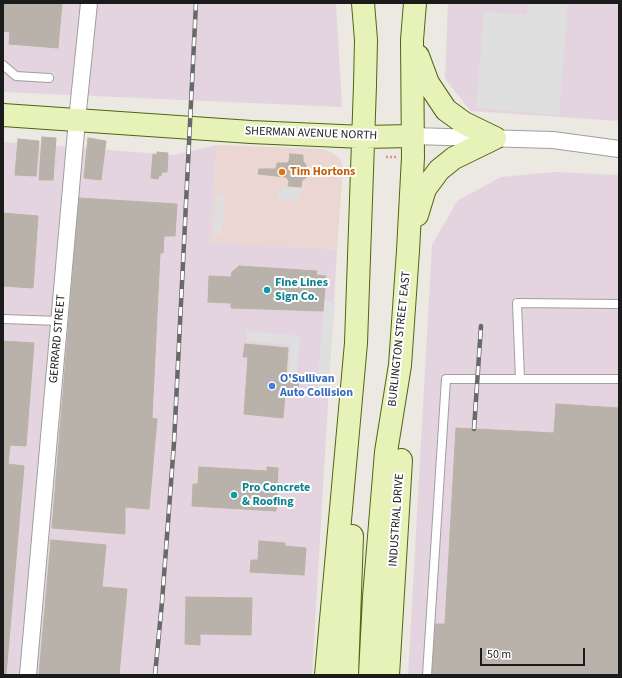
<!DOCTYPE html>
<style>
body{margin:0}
#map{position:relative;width:622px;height:678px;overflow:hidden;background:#ebe9e1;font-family:"Source Sans 3",sans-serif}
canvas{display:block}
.frame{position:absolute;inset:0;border:4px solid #1b1b1b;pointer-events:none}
.scale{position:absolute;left:480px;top:648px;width:105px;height:18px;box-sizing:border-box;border:2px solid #1b1b1b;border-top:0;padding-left:5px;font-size:12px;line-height:14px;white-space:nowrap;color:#1b1b1b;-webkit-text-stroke:3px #fff;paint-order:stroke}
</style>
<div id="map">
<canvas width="622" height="678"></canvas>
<div class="frame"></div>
<div class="scale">50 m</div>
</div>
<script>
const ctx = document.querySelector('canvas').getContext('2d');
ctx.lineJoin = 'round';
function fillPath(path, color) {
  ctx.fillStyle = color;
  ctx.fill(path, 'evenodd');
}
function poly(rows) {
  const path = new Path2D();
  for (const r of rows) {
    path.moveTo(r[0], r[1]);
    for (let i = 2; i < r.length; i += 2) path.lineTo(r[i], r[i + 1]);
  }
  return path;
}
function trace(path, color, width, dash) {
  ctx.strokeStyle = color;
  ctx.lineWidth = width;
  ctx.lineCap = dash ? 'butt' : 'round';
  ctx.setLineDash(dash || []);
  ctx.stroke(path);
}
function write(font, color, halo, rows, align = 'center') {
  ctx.font = font + ' "Source Sans 3",sans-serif';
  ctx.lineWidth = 4;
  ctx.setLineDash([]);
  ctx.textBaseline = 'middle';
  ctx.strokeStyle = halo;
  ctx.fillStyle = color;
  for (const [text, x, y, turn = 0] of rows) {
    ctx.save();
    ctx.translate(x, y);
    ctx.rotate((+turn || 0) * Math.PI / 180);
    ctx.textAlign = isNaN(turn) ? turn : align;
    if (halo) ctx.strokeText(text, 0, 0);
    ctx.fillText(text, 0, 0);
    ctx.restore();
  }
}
const commercial = poly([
 [217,145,323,149,333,153,340,159,343,168,337,249,210,242]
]);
const industrial = poly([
 [3,3,336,3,342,107,3,92],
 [448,3,619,3,619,121,471,111,445,79],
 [3,142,174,155,217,145,210,242,337,249,312,675,3,675],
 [556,172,619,175,619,675,408,675,432,245,457,201,501,177]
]);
const parking = poly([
 [528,3,568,3,559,115,476,108,484,12,527,15],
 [286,187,302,189,298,201,277,199,278,189],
 [216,194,225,195,222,234,213,234],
 [324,301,335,302,328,391,317,390],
 [247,331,300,336,297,373,288,372,291,345,246,341]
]);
const building = poly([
 [3,3,62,3,58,48,9,44,10,32,3,31,3,3],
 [42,137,56,138,53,180,39,180,42,137],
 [88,138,106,141,101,180,84,178,88,138],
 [18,139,39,141,36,176,15,175,18,139],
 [157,152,168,153,167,172,162,172,161,176,159,176,158,179,151,178,153,154,157,155,157,152],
 [290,154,303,155,303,161,306,165,306,178,302,180,301,187,288,186,289,181,286,177,258,174,259,169,276,169,277,163,287,163,289,161,290,154],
 [79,198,177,204,175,236,164,236,163,253,160,253,152,418,157,419,149,509,125,507,125,534,52,528,79,198],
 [3,213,38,216,33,288,3,286,3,213],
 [239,266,317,271,316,275,326,276,323,311,231,308,231,303,208,302,209,276,231,277,232,272,239,266],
 [3,341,34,343,26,446,10,445,8,464,24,466,6,675,3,675,3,341],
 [245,344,288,348,286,376,299,377,298,395,285,394,283,418,244,414,248,357,243,357,245,344],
 [556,404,619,408,619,675,431,675,434,624,445,624,456,428,554,433,556,404],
 [199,467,267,471,267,467,278,468,276,511,192,506,193,484,198,484,199,467],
 [51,540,106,545,102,587,127,589,119,675,39,675,51,540],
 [259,541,285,543,285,546,306,548,304,575,250,572,251,560,258,560,259,541],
 [186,597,252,598,251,635,200,634,200,645,185,644,186,597]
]);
const path = poly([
 [386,157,397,157]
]);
const lane = poly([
 [3,65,16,76,49,78],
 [3,319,60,321],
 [520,379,517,303,619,304],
 [427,675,446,379,619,379]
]);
const street = poly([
 [412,136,553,140,619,149],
 [28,675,77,120,89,3]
]);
const secondary = poly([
 [418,56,428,83,446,110,464,123,495,138],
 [3,115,251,132,363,137,412,136],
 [417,215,425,189,439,170,454,158,495,138],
 [326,675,356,343,365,85,366,40,363,3],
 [347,675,352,536],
 [370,675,374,597,386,452,400,365,408,251,413,157,412,40,415,3],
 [388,675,401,460]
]);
const rail = poly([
 [474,429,481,326],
 [155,675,162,602,174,443,196,3]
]);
const markers = [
 [282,172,4,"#e8710a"],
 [267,290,4,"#0f9aa8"],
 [272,386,4,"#3f7fe0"],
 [234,495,4,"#0f9aa8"]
];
const streetNames = [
 ["SHERMAN AVENUE NORTH",311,134,2],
 ["GERRARD STREET",58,339,-85],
 ["BURLINGTON STREET EAST",400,339,-84],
 ["INDUSTRIAL DRIVE",397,520,-86]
];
const foodNames = [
 ["Tim Hortons",290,172]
];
const cultureNames = [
 ["Fine Lines",275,283],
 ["Sign Co.",275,297],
 ["Pro Concrete",242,488],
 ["& Roofing",242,502]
];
const shopNames = [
 ["O'Sullivan",280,379],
 ["Auto Collision",280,393]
];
fillPath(commercial, '#ebd6d2');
fillPath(industrial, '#e4d4df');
fillPath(parking, '#dfdfdf');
fillPath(building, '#b8b2ab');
trace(building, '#bbb2a5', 1);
trace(lane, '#9f9f9f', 10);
trace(street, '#9f9f9f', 18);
trace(secondary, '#50650f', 24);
trace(path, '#eb8f73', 2.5, [2, 2]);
trace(lane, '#fff', 8);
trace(street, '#fff', 16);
trace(secondary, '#e7f2b9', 22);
trace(rail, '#696969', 4.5);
trace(rail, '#fff', 3, [9]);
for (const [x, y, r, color] of markers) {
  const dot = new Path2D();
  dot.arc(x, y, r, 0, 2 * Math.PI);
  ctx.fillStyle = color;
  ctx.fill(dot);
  trace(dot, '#fff', 1.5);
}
write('12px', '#1b1b1b', '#fff', streetNames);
write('bold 12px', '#c56008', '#fff', foodNames, 'left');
write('bold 12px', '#0d838f', '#fff', cultureNames, 'left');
write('bold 12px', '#366cbe', '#fff', shopNames, 'left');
</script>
